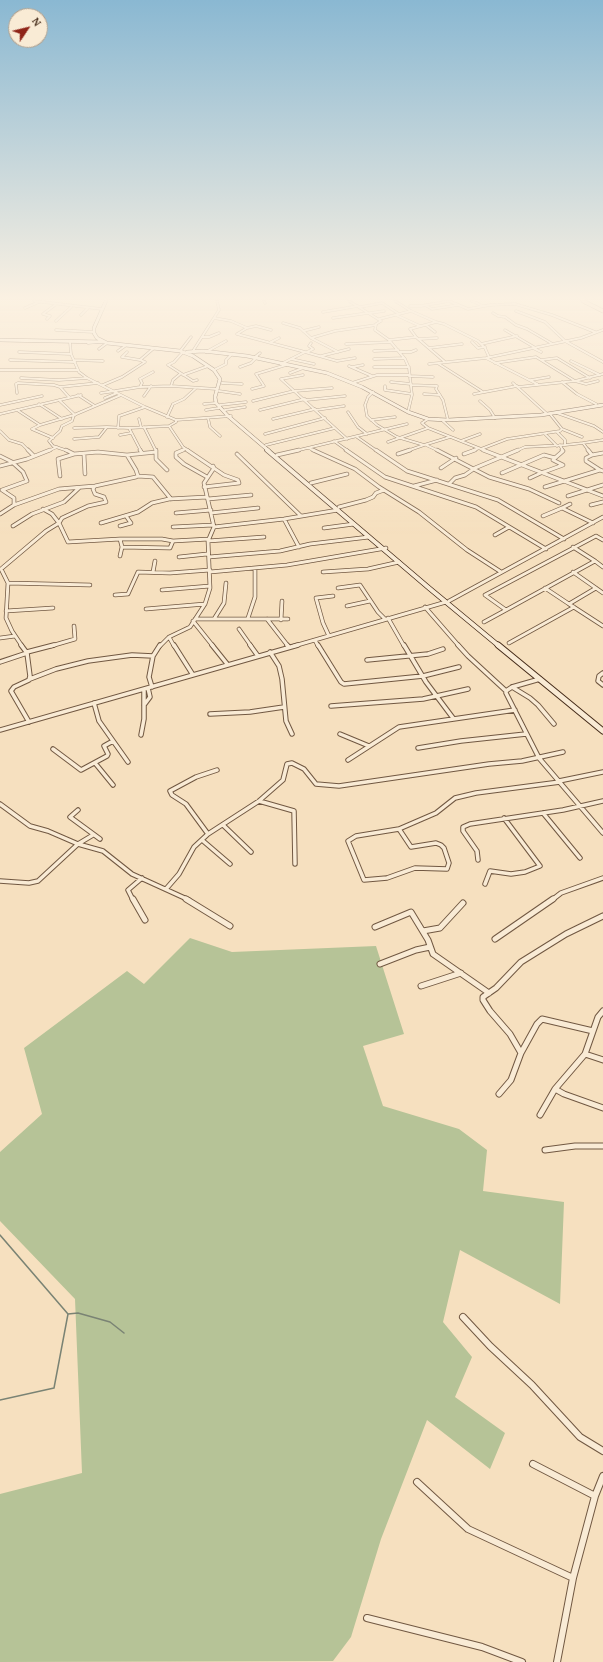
<!DOCTYPE html>
<style>
body{margin:0}
#map{position:relative;width:603px;height:1662px;overflow:hidden;background:#f6e0bf;font-family:"Gentium Book Plus",serif}
canvas{display:block}
.north{position:absolute;left:8px;top:8px;width:40px;height:40px;box-sizing:border-box;background:#f9ebd5;border:1px solid #b19e8a;border-radius:50%;rotate:55deg;font-size:11px;font-weight:700;line-height:16px;text-align:center;color:#452b19}
.north::after{content:'';display:block;margin:auto;width:14px;height:18px;background:#8f2418;clip-path:polygon(50% 0,100% 100%,50% 72%,0 100%)}
</style>
<div id="map">
<canvas width="603" height="1662"></canvas>
<div class="north">N</div>
</div>
<script>
const ctx = document.querySelector('canvas').getContext('2d');
ctx.lineJoin = 'round';
function fillPath(path, color) {
  ctx.fillStyle = color;
  ctx.fill(path, 'evenodd');
}
function poly(rows) {
  const path = new Path2D();
  for (const r of rows) {
    path.moveTo(r[0], r[1]);
    for (let i = 2; i < r.length; i += 2) path.lineTo(r[i], r[i + 1]);
  }
  return path;
}
function trace(path, color, width, dash) {
  ctx.strokeStyle = color;
  ctx.lineWidth = width;
  ctx.lineCap = dash ? 'butt' : 'round';
  ctx.setLineDash(dash || []);
  ctx.stroke(path);
}
const green = poly([
 [190,938,232,952,376,946,404,1034,363,1046,383,1106,459,1129,487,1150,483,1191,564,1202,560,1304,460,1250,443,1322,472,1357,455,1397,505,1433,490,1469,427,1420,381,1539,351,1637,333,1661,0,1662,0,1494,82,1473,75,1299,0,1221,0,1152,42,1114,24,1048,127,971,144,984]
]);
const stream = poly([
 [0,1235,68,1314,54,1388,0,1400],
 [68,1314,78,1313,110,1322,124,1333]
]);
const streetFar4 = poly([
 [34,301,102,309],
 [264,301,265,303],
 [349,301,381,321,376,324,375,330,389,340,405,359,409,368,412,395,408,412],
 [395,301,411,311,436,322],
 [472,301,483,306],
 [425,305,432,309,458,305],
 [410,306,421,306,449,301,468,309,490,305,515,304,552,315,595,332],
 [360,307,382,303,399,314],
 [25,308,39,302],
 [516,311,545,322,565,341,603,362],
 [323,312,358,306],
 [370,313,384,311],
 [493,313,498,316,505,317,516,325,527,329,551,343],
 [81,315,88,308],
 [396,315,420,326],
 [214,318,231,321,247,328],
 [333,318,368,313],
 [47,319,50,316,43,314,55,305],
 [379,319,411,311],
 [56,321,71,307],
 [283,323,300,328,311,338,338,352],
 [426,325,435,332],
 [56,330,94,332],
 [505,330,534,347],
 [303,331,319,327],
 [237,334,305,352,281,364],
 [237,334,247,328,256,326,271,330],
 [202,337,209,337,219,333],
 [311,338,335,331,376,325],
 [419,339,437,338],
 [389,340,416,337],
 [70,342,71,354,79,372,87,378,145,407,176,420,231,416],
 [271,342,279,338],
 [472,342,478,348,485,347],
 [88,343,97,342],
 [346,344,391,342],
 [481,344,517,336],
 [429,348,462,344],
 [533,348,541,352],
 [99,349,107,343],
 [181,350,191,337],
 [118,351,125,346],
 [193,351,219,310,217,301],
 [374,351,398,350],
 [19,352,71,354],
 [183,352,174,362,168,365,193,381,197,380],
 [206,352,226,341],
 [305,352,337,361,355,358],
 [307,352,313,349,309,346,311,343],
 [400,352,411,352,416,350],
 [321,356,349,349],
 [122,357,140,360],
 [122,357,127,352],
 [255,357,260,353],
 [486,358,537,384],
 [291,359,314,364],
 [374,359,404,358],
 [10,360,75,362],
 [74,360,103,361],
 [541,360,557,358,590,378],
 [571,361,600,375],
 [145,362,140,360,154,348],
 [445,362,416,337,410,329,436,322,444,324,478,341,485,348,489,357],
 [495,363,536,357,575,381,586,384,598,381],
 [429,364,486,358,581,338,603,330],
 [439,364,483,392],
 [349,366,372,376],
 [240,367,251,363,257,357],
 [352,367,363,365],
 [374,367,409,367],
 [216,369,226,364,226,360,232,354],
 [0,370,78,370],
 [290,373,303,368],
 [183,375,208,366],
 [303,375,281,379,347,439],
 [409,376,433,377],
 [21,378,59,380,87,378],
 [531,380,549,377],
 [391,382,411,384],
 [562,382,577,394,596,404],
 [222,383,242,384],
 [352,383,377,375,409,375],
 [513,383,546,413],
 [103,385,122,377,145,362],
 [411,385,437,386,436,389,443,400,448,420],
 [171,386,173,380,180,374],
 [385,386,385,390,412,394],
 [60,387,98,383],
 [140,387,142,383,140,379,153,372],
 [518,387,575,381,603,374],
 [252,389,264,386,256,374,286,365],
 [115,391,140,387,171,386,217,389],
 [219,391,240,394],
 [295,391,332,388],
 [373,392,368,397,365,405,367,416,377,425,397,437,424,445,450,437],
 [17,393,16,384,18,383,54,385,60,387,69,397],
 [101,393,115,391],
 [424,394,440,395],
 [474,394,517,386],
 [78,395,95,406],
 [144,396,151,386],
 [105,398,117,393],
 [59,400,75,415],
 [306,400,345,396],
 [253,401,294,391],
 [480,401,490,410,495,418],
 [39,404,62,419],
 [204,404,216,403],
 [0,405,42,396],
 [220,405,246,402],
 [17,410,40,425,74,415,121,395],
 [206,410,219,408],
 [225,410,245,407],
 [260,410,305,399],
 [316,410,344,406],
 [348,412,358,427,367,434],
 [557,413,594,426,603,432],
 [0,414,81,395],
 [167,417,173,404,184,399,196,388],
 [208,418,210,427,220,436],
 [139,419,141,427],
 [273,419,315,409],
 [428,419,422,423,428,428,486,451],
 [176,420,176,422,169,426,183,447,189,451],
 [371,420,395,417],
 [443,421,453,430],
 [40,425,32,429,53,438],
 [144,427,156,451],
 [74,428,107,427],
 [118,428,119,416,145,407],
 [129,428,141,451],
 [562,429,582,437],
 [0,431,9,440,22,444,29,451],
 [265,434,325,418],
 [545,434,557,446],
 [120,435,131,433],
 [357,437,377,451],
 [74,439,99,437,107,427,129,428,169,426],
 [334,441,348,451],
 [461,441,480,434],
 [388,442,428,428],
 [266,445,335,428],
 [426,445,439,451],
 [560,445,563,451],
 [565,445,583,443],
 [309,448,315,451],
 [481,449,507,439,560,431,562,429,550,414],
 [48,451,57,447],
 [68,451,53,446,49,441,60,431,62,426,72,421,74,415],
 [181,451,185,449],
 [295,451,407,424],
 [407,451,424,445],
 [472,451,479,448],
 [516,451,525,447,565,445,565,440,557,432],
 [589,451,583,443,603,440]
]);
const streetFar3 = poly([
 [28,450,34,456],
 [66,450,74,454],
 [140,450,142,453],
 [156,450,156,459,167,470],
 [183,450,176,453,176,457,184,464,207,477],
 [187,450,224,475,238,480,239,483],
 [313,450,355,469,379,487,419,512,467,550,501,572],
 [346,450,385,477,476,507,546,549],
 [376,450,407,471,498,500,564,539],
 [437,450,489,477,529,489,559,503],
 [483,450,603,496],
 [588,450,592,455,586,458,586,461,600,470],
 [237,454,301,516],
 [398,454,410,450],
 [464,454,475,450],
 [84,455,85,474],
 [277,455,299,450],
 [592,455,603,453],
 [0,456,12,462,23,472,27,481,2,490,14,498,14,505],
 [0,466,27,459,50,450],
 [441,468,456,458],
 [544,472,563,465,553,460,555,458],
 [502,473,544,455,555,458,563,451,562,450],
 [60,476,58,459,74,454,98,452,127,455,156,452],
 [138,476,153,477,171,499],
 [530,478,543,472],
 [311,483,347,474],
 [449,484,455,478,465,475,475,468,518,450],
 [414,486,437,480],
 [204,487,239,483],
 [545,487,600,470,603,471],
 [568,496,603,485],
 [208,499,251,495],
 [591,505,603,502],
 [339,507,366,500,373,497,376,493,384,490],
 [562,508,570,504],
 [43,509,52,514,59,523,68,542,120,539,122,547,120,556],
 [176,513,211,510],
 [211,513,258,508],
 [0,514,14,505,59,489,95,486,136,477,138,476,136,470,127,455],
 [543,516,562,508,593,523],
 [284,519,299,547],
 [101,523,138,512,152,503,169,499,207,497],
 [13,526,32,514,64,502,79,488],
 [120,526,131,523,126,516],
 [173,527,213,525],
 [214,527,284,519,338,510],
 [324,528,354,524],
 [495,535,509,527],
 [120,539,162,539,173,541],
 [603,540,596,536,485,595,506,610,595,561,603,567],
 [208,541,264,537],
 [122,547,170,548,173,541,209,539],
 [573,547,595,561],
 [179,557,207,554],
 [209,557,280,551,310,544,369,537],
 [153,572,155,561],
 [210,572,287,565,386,548],
 [323,572,368,569,399,562],
 [573,572,603,593],
 [8,583,90,585],
 [338,588,360,585,378,612,385,619],
 [545,588,569,604],
 [596,588,569,604,603,626],
 [162,590,210,586],
 [115,595,128,594,138,572,170,573,210,570],
 [449,601,603,517],
 [347,606,370,601],
 [425,607,459,646],
 [146,609,205,604],
 [6,611,53,608],
 [248,618,255,597,255,568],
 [388,618,404,646],
 [195,619,288,619],
 [214,619,224,603,226,583],
 [267,619,288,646],
 [281,620,282,601],
 [193,621,213,646],
 [484,622,506,610],
 [239,629,251,646],
 [329,636,323,623,316,598,333,596],
 [169,637,174,646],
 [0,638,15,636],
 [315,640,318,646],
 [509,643,574,607],
 [22,646,12,631,6,618,8,583,1,569,46,531,59,523,62,518,88,506,106,502,104,497,95,494,93,489,95,486],
 [51,646,75,639,74,626],
 [160,646,169,637,190,627,205,604,210,588,208,541,214,527,204,483,214,468,213,466],
 [294,646,446,602]
]);
const streetFar2 = poly([
 [21,645,27,653,30,676,29,680,14,687,11,691,29,722],
 [174,645,193,675],
 [212,645,228,665],
 [250,645,258,656],
 [287,645,289,647],
 [318,645,341,682,344,684,423,676,459,667],
 [404,645,426,682,453,718],
 [458,645,468,656,506,691],
 [27,652,54,645],
 [270,652,279,666,282,679,286,721,292,734],
 [367,660,428,654,443,649],
 [0,662,27,653],
 [603,673,599,676,598,681,603,685],
 [30,679,56,669,88,661,132,655,153,656],
 [540,679,512,687,506,691,506,693,539,758,603,833],
 [152,687,149,677,153,656,160,645],
 [512,687,530,698,538,705,554,724],
 [94,703,99,721,128,762],
 [144,705,150,697,148,688],
 [331,706,423,699,468,689],
 [210,714,250,712,284,707],
 [0,730,298,645],
 [340,734,369,746],
 [141,735,144,719,144,689],
 [418,748,461,741,526,734],
 [53,749,81,770,107,756,108,754,104,746,113,741],
 [348,760,399,727,515,710],
 [95,763,113,785],
 [559,781,603,772],
 [259,801,294,811,295,864],
 [0,804,30,826,48,831,78,844,103,851,132,874,189,900],
 [78,810,70,817,100,839],
 [543,813,580,858],
 [223,825,251,852],
 [399,829,411,847,436,843,441,845,444,848,449,863,447,869,415,868,387,878,364,880,348,841,356,836,399,829],
 [399,829,436,813,455,798,476,793,560,782],
 [208,834,186,804,172,795,170,791,196,777,217,770],
 [202,840,230,864],
 [478,860,477,851,463,831,463,827,470,824,563,810,603,801],
 [0,881,29,883,38,881,78,844,93,835],
 [485,884,490,871,511,874,525,872,540,866,504,818],
 [166,889,179,874,194,847,208,834,259,801,283,780,287,764,292,763,304,769,316,784,339,786,489,764,522,761,563,752],
 [133,900,128,890,142,878],
 [552,900,561,893,603,878]
]);
const streetFar1 = poly([
 [133,899,145,920],
 [186,899,230,926],
 [375,927,411,912,428,940,433,954,489,993],
 [423,931,440,928,463,903],
 [495,939,553,899],
 [380,964,416,950,430,947],
 [421,986,461,973],
 [603,1011,598,1017,585,1054,555,1089,564,1094,603,1108],
 [521,1053,537,1024,542,1019,593,1031],
 [585,1054,603,1060],
 [499,1094,511,1080,521,1053,510,1034,490,1011,483,1000,483,997,496,988,521,962,566,934,603,916],
 [540,1115,555,1089],
 [545,1150,575,1146,603,1146]
]);
const street = poly([
 [463,1317,490,1346,532,1385,580,1437,603,1451],
 [533,1464,595,1496],
 [417,1482,468,1529,573,1578],
 [367,1618,482,1647,522,1662],
 [557,1662,573,1578,595,1496,603,1476]
]);
const secondaryFar2 = poly([
 [106,301,94,328,94,333,97,338,107,343,180,351,193,356,214,370,220,379,215,397,216,403,228,416,269,451],
 [0,340,104,342],
 [187,352,203,351,247,356,327,373,362,387,408,412,428,419,448,420,541,415,603,405]
]);
const secondaryFar1 = poly([
 [267,450,429,588,499,646]
]);
const secondary = poly([
 [498,645,603,731]
]);
const primary = poly([
 [583,301,603,311]
]);
fillPath(green, '#b6c397');
trace(stream, '#7a8374', 1.5);
trace(streetFar4, '#715842', 3);
trace(streetFar3, '#715842', 4.5);
trace(streetFar2, '#715842', 5.5);
trace(streetFar1, '#715842', 7);
trace(street, '#715842', 8);
trace(secondaryFar2, '#452b19', 4);
trace(secondaryFar1, '#452b19', 5.5);
trace(secondary, '#452b19', 7);
trace(primary, '#452b19', 4.5);
trace(streetFar4, '#f9ebd5', 2);
trace(streetFar3, '#f9ebd5', 3);
trace(streetFar2, '#f9ebd5', 3.5);
trace(streetFar1, '#f9ebd5', 5);
trace(street, '#f9ebd5', 6);
trace(secondaryFar2, '#f9ebd5', 3);
trace(secondaryFar1, '#f9ebd5', 4);
trace(secondary, '#f9ebd5', 5);
trace(primary, '#f6e0bf', 3.5);
const sky = ctx.createLinearGradient(0, 0, 0, 534);
sky.addColorStop(0, '#8ab8d2');
sky.addColorStop(0.56, '#fbf1e2');
sky.addColorStop(1, '#fbf1e200');
ctx.fillStyle = sky;
ctx.fillRect(0, 0, 603, 534);
</script>
